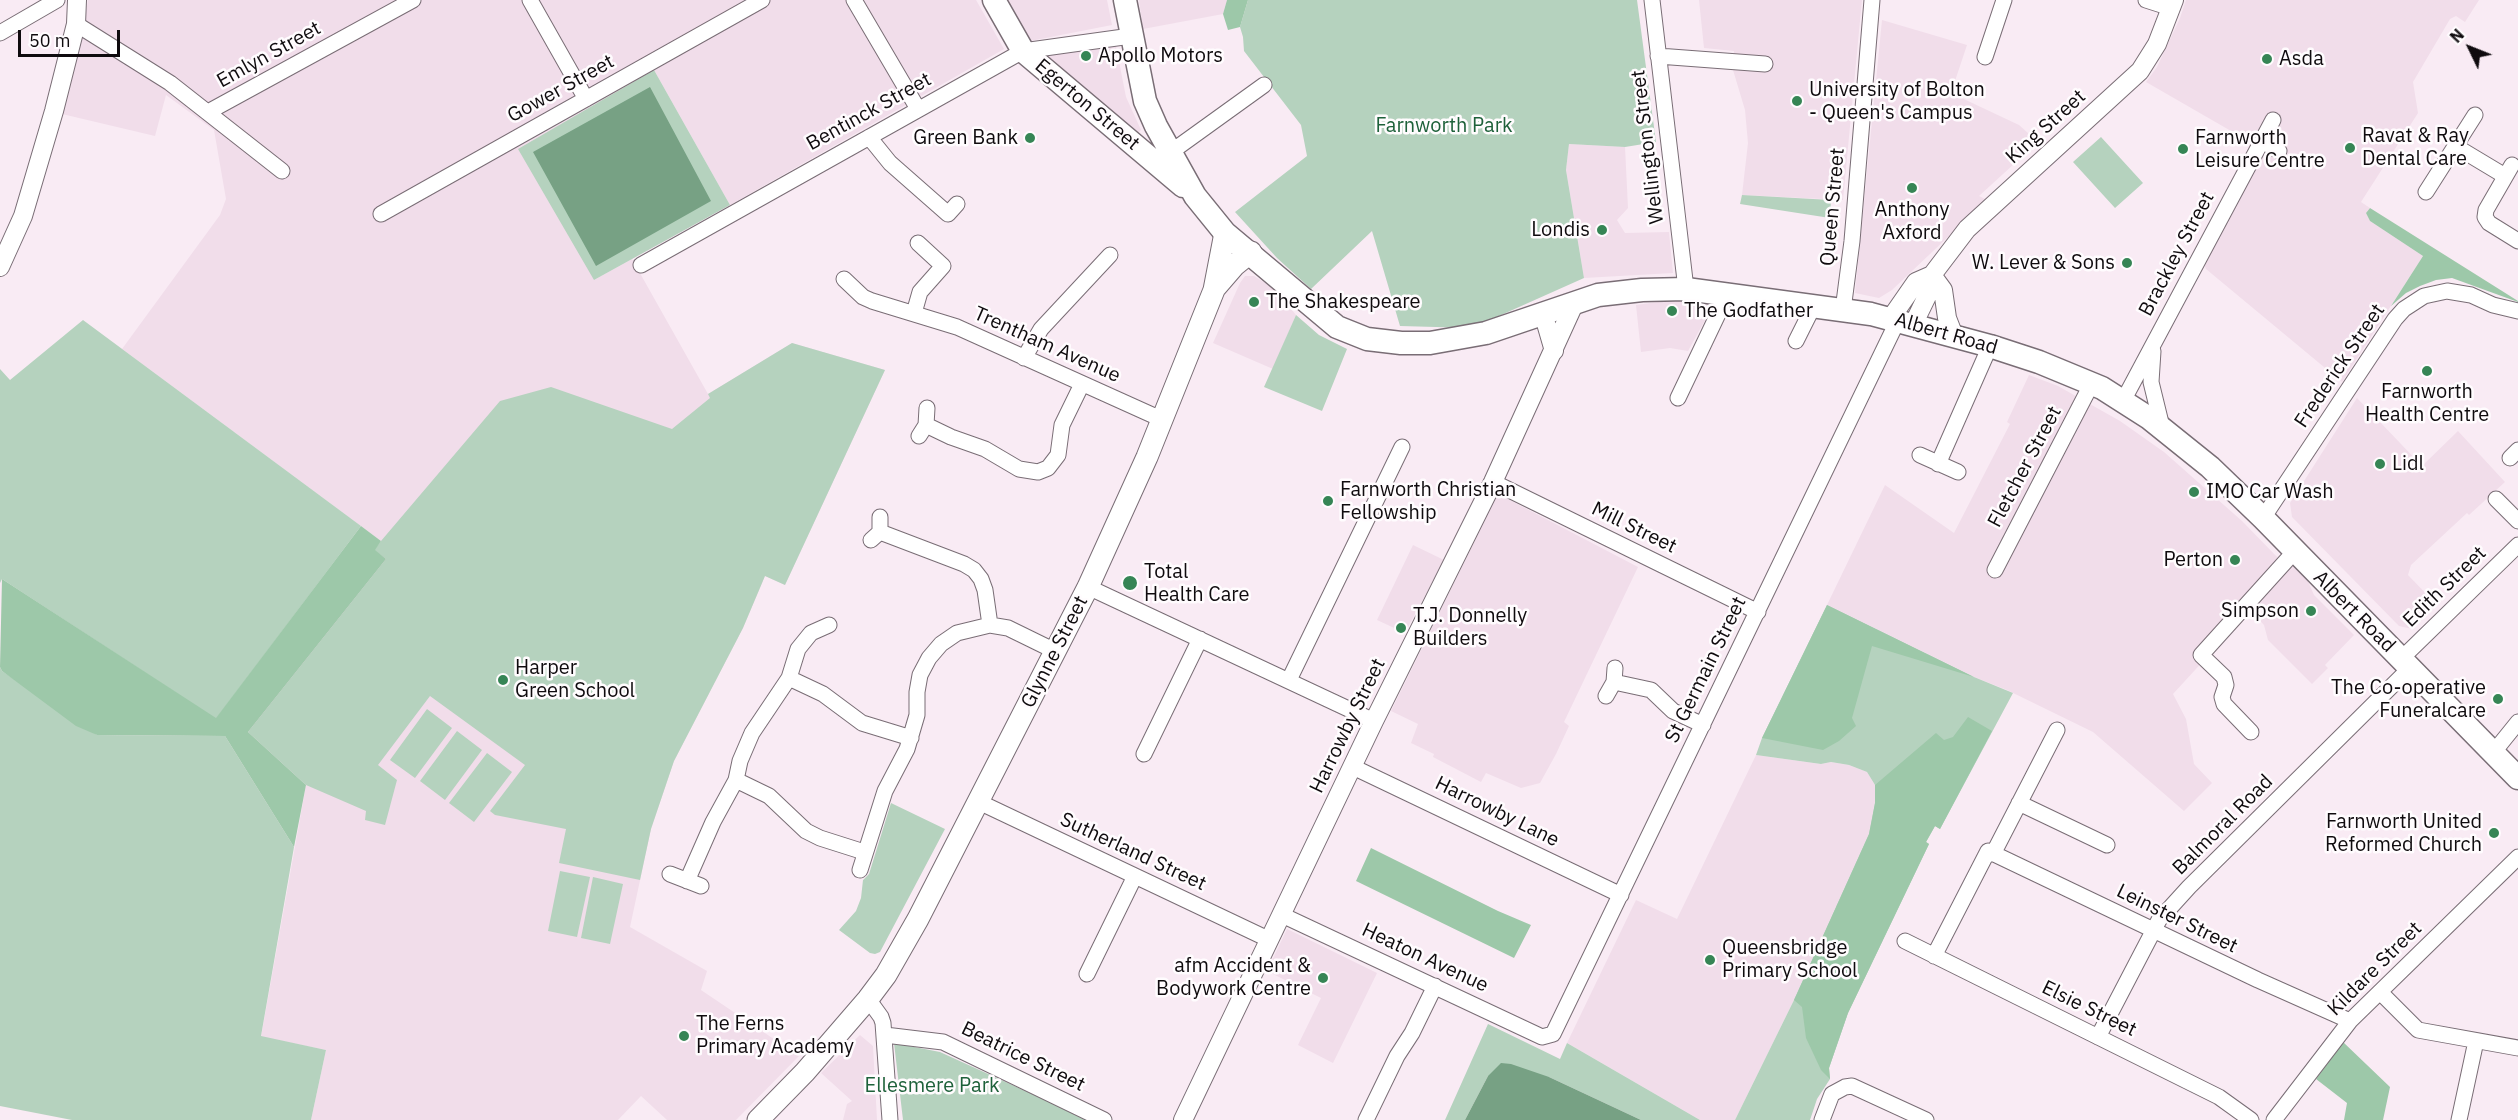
<!DOCTYPE html>
<style>
body{margin:0}
#map{position:relative;width:2518px;height:1120px;overflow:hidden;background:#f9ebf4;font-family:"IBM Plex Sans",sans-serif}
canvas{display:block}
.north{position:absolute;left:2440px;top:18px;width:60px;height:60px;-webkit-text-stroke:4px #fffcfe;paint-order:stroke;rotate:313deg;font-size:16px;font-weight:700;line-height:24px;text-align:center;color:#0f0b0e}
.north::after{content:'';display:block;margin:auto;width:21px;height:27px;background:#0f0b0e;clip-path:polygon(50% 0,100% 100%,50% 72%,0 100%)}
.scale{position:absolute;left:18px;top:30px;width:102px;height:27px;box-sizing:border-box;border:3px solid #0f0b0e;border-top:0;padding-left:8px;font-size:18px;line-height:21px;white-space:nowrap;color:#0f0b0e;-webkit-text-stroke:4px #fffcfe;paint-order:stroke}
</style>
<div id="map">
<canvas width="2518" height="1120"></canvas>
<div class="north">N</div>
<div class="scale">50 m</div>
</div>
<script>
const ctx = document.querySelector('canvas').getContext('2d');
ctx.lineJoin = 'round';
function fillPath(path, color) {
  ctx.fillStyle = color;
  ctx.fill(path, 'evenodd');
}
function poly(rows) {
  const path = new Path2D();
  for (const r of rows) {
    path.moveTo(r[0], r[1]);
    for (let i = 2; i < r.length; i += 2) path.lineTo(r[i], r[i + 1]);
  }
  return path;
}
function trace(path, color, width, dash) {
  ctx.strokeStyle = color;
  ctx.lineWidth = width;
  ctx.lineCap = dash ? 'butt' : 'round';
  ctx.setLineDash(dash || []);
  ctx.stroke(path);
}
function write(font, color, halo, rows, align = 'center') {
  ctx.font = font + ' "IBM Plex Sans",sans-serif';
  ctx.lineWidth = 5;
  ctx.setLineDash([]);
  ctx.textBaseline = 'middle';
  ctx.strokeStyle = halo;
  ctx.fillStyle = color;
  for (const [text, x, y, turn = 0] of rows) {
    ctx.save();
    ctx.translate(x, y);
    ctx.rotate((+turn || 0) * Math.PI / 180);
    ctx.textAlign = isNaN(turn) ? turn : align;
    if (halo) ctx.strokeText(text, 0, 0);
    ctx.fillText(text, 0, 0);
    ctx.restore();
  }
}
const built = poly([
 [88,0,976,0,1004,49,730,205,654,70,594,280,632,259,708,394,792,343,885,370,785,585,765,576,743,628,674,761,651,829,630,927,707,971,701,990,799,1056,736,1120,667,1120,641,1096,618,1120,311,1120,326,1050,261,1037,306,785,248,732,381,541,122,349,220,215,226,199,214,130,166,95,155,136,62,114,81,44],
 [1000,0,1107,0,1112,25,1025,42],
 [1139,0,1227,0,1223,14,1143,29],
 [1699,0,1862,0,1843,200,1742,195,1748,143,1745,110,1733,70,1734,51,1704,48],
 [2186,0,2479,0,2465,22,2456,16,2450,19,2413,82,2418,113,2361,202,2370,208,2366,213,2370,221,2423,256,2342,382,2206,269,2203,262,2264,150,2146,82,2157,67,2180,18],
 [1882,20,1967,45,1951,93,2019,125,2038,142,1979,196,1987,200,1892,290,1879,298,1855,293],
 [1115,41,1126,97,1141,130,1138,133,1041,57,1053,53],
 [1569,144,1625,147,1628,208,1617,220,1625,233,1669,232,1673,273,1584,278,1566,170],
 [1245,276,1254,276,1275,289,1296,315,1273,369,1213,343,1240,283],
 [1666,301,1709,302,1714,304,1688,351,1670,348,1641,352,1636,305],
 [2029,375,2058,386,2120,421,2164,452,2242,521,2280,560,2293,566,2306,577,2314,595,2354,635,2325,665,2328,668,2312,684,2268,640,2264,625,2250,610,2173,694,2186,719,2194,764,2212,783,2184,811,2093,732,2007,690,1974,677,1827,605,1885,485,1954,533,2010,424,2007,422],
 [2357,398,2422,466,2458,431,2505,482,2469,515,2467,513,2411,565,2408,575,2437,605,2412,629,2399,626,2292,517,2290,503],
 [1498,494,1638,567,1564,722,1569,726,1556,754,1540,783,1521,788,1486,773,1481,782,1433,757,1434,754,1411,743,1418,724,1391,711],
 [1413,545,1444,560,1405,633,1377,620],
 [1756,755,1821,764,1831,762,1849,765,1867,772,1875,785,1875,803,1869,834,1794,1000,1735,1120,1700,1120,1567,1043,1636,900,1677,919],
 [1287,929,1377,973,1333,1063,1298,1045,1321,998,1267,971],
 [860,1035,873,1046,877,1120,843,1120,847,1104,852,1101,821,1073]
]);
const green = poly([
 [1248,0,1637,0,1656,142,1625,147,1569,144,1566,170,1584,278,1472,328,1400,326,1372,231,1311,289,1277,258,1235,212,1307,156,1301,125,1244,51,1243,37,1240,27],
 [654,70,730,205,594,280,518,149],
 [2101,137,2143,183,2115,208,2073,162],
 [1742,195,1831,200,1830,218,1740,204],
 [1296,315,1319,335,1347,349,1322,411,1264,387],
 [83,320,361,526,216,719,2,579,0,583,0,369,10,380],
 [792,343,885,370,785,585,765,576,743,628,674,761,651,829,640,880,559,863,566,829,495,815,490,811,525,765,430,696,378,765,397,780,385,825,365,820,366,811,306,785,248,732,386,559,374,550,381,541,500,401,551,387,672,429,710,398,708,394],
 [1827,605,1974,677,2013,693,1940,829,1935,826,1926,842,1929,844,1848,1013,1829,1068,1830,1079,1817,1099,1810,1120,1735,1120,1794,1000,1869,834,1875,803,1875,785,1867,772,1849,765,1831,762,1821,764,1756,755,1762,738],
 [0,667,2,671,97,735,225,736,294,847,261,1036,326,1050,311,1120,72,1120,0,1106],
 [427,709,452,728,415,778,390,760],
 [457,731,482,750,445,800,420,781],
 [487,753,512,772,474,822,449,803],
 [891,803,945,829,880,952,875,954,870,953,839,930,856,911,861,898,863,880,869,874],
 [560,871,590,877,577,937,548,931],
 [593,877,623,884,610,944,581,938],
 [1488,1024,1560,1059,1567,1043,1700,1120,1641,1120,1549,1077,1488,1076,1465,1120,1445,1120],
 [894,1043,940,1052,1089,1120,903,1120]
]);
const forest = poly([
 [1227,0,1248,0,1240,27,1228,30,1223,14],
 [2370,208,2518,301,2518,302,2452,278,2436,280,2420,286,2406,293,2391,306,2423,256,2370,221,2366,213],
 [361,526,381,541,375,550,386,559,248,732,306,785,294,847,225,736,97,735,76,726,2,671,0,667,2,579,216,718],
 [1827,605,1974,677,1872,646,1852,718,1856,726,1839,741,1823,750,1762,738],
 [1968,717,1992,731,1940,829,1935,826,1926,842,1929,844,1848,1013,1829,1068,1830,1079,1821,1070,1806,1038,1802,1007,1794,1000,1869,834,1875,803,1875,785,1936,733,1944,740,1953,737],
 [1371,848,1498,911,1531,925,1514,958,1356,881],
 [2343,1042,2390,1087,2383,1120,2344,1120,2347,1103,2316,1079]
]);
const water = poly([
 [650,87,711,201,596,266,533,152],
 [1501,1063,1511,1064,1549,1077,1641,1120,1465,1120,1488,1076]
]);
const minor = poly([
 [530,0,586,99],
 [854,0,918,109],
 [1652,0,1686,289],
 [2146,0,2171,8],
 [76,24,170,83,282,171],
 [0,33,57,0],
 [1658,56,1765,64],
 [1985,57,2004,0],
 [208,112,413,0],
 [869,137,890,163,948,214,957,204],
 [2262,141,2279,151],
 [2455,146,2505,176],
 [1171,152,1264,85],
 [2512,165,2486,210,2485,217,2489,223,2518,241],
 [2426,192,2475,115],
 [381,214,762,0],
 [641,265,1023,51,1131,36],
 [844,279,863,297,872,301,957,327,1161,419],
 [1843,310,1852,241,1872,0],
 [914,313,920,292,943,266,918,243],
 [1796,341,1814,305],
 [2153,351,2151,382,2162,427],
 [1024,358,1041,329,1110,255],
 [1678,398,1728,293],
 [2123,401,2273,120],
 [926,425,951,437,985,449,1019,469,1038,472,1048,468,1058,455,1062,425,1082,384],
 [919,436,926,425,927,408],
 [1920,455,1958,472],
 [2510,458,2518,450],
 [1938,464,1990,346],
 [1493,482,1758,612],
 [2496,499,2518,521],
 [2263,518,2395,319,2404,309,2424,296,2447,291,2471,295,2493,305,2518,311],
 [880,532,964,564,974,570,981,579,985,590,990,625],
 [871,540,880,532,880,517],
 [1995,570,2092,383],
 [1088,587,1374,721],
 [2401,659,2518,545],
 [789,678,823,694,862,723,911,738],
 [1289,680,1402,447],
 [1614,682,1651,690,1673,711,1703,725],
 [1606,696,1614,682,1615,668],
 [2251,732,2224,704,2222,697,2226,685,2224,677,2201,655,2295,551],
 [2493,753,2518,722],
 [1144,754,1200,639],
 [1353,767,1621,895],
 [736,780,769,796,806,831,820,838,864,852],
 [979,802,1270,940],
 [2019,803,2107,845],
 [1993,854,2057,730],
 [860,870,885,791,907,749,917,715,917,692,920,675,929,658,941,644,957,633,990,625,1008,628,1055,651],
 [670,874,701,886],
 [687,881,713,822,736,780,740,761,752,733,789,678,798,649,811,633,829,625],
 [1282,915,1542,1037,1553,1034,1898,320],
 [1905,941,2219,1097,2251,1120],
 [1934,956,1988,851,2258,980,2350,1021],
 [1087,974,1135,876],
 [2380,992,2418,1030,2518,1048],
 [868,999,881,1017,883,1023,890,1120],
 [885,1035,943,1042,1104,1120],
 [2098,1037,2159,920,2189,887,2410,668],
 [1366,1120,1397,1056,1412,1033,1435,986],
 [1822,1120,1832,1094,1845,1087,1852,1086,1926,1120],
 [2274,1120,2350,1021,2518,857],
 [2459,1120,2476,1041]
]);
const tertiary = poly([
 [0,267,23,216,54,111,76,24,77,0],
 [1932,275,1943,290,1947,318,1954,336],
 [1543,313,1554,351],
 [1891,318,1916,282,1932,275,1967,229,2140,71,2157,44,2174,0],
 [1913,325,1930,290,1932,275],
 [1183,1120,1374,721,1493,482,1575,302]
]);
const secondary = poly([
 [1216,287,1235,265,1251,252],
 [758,1120,805,1072,868,999,886,975,918,919,1088,587,1147,457,1214,290,1225,233]
]);
const primary = poly([
 [994,0,1023,51,1183,186],
 [1125,0,1145,101,1156,126,1195,196,1225,233,1337,327,1367,339,1401,343,1430,343,1486,333,1598,295,1642,290,1686,289,1871,314,1990,346,2039,362,2102,388,2149,418,2210,467,2263,518,2518,778]
]);
const markers = [
 [1086,56,6,"#368555"],
 [2267,59,6,"#368555"],
 [1797,101,6,"#368555"],
 [1030,138,6,"#368555"],
 [2350,148,6,"#368555"],
 [2183,149,6,"#368555"],
 [1912,188,6,"#368555"],
 [1602,230,6,"#368555"],
 [2127,263,6,"#368555"],
 [1254,302,6,"#368555"],
 [1672,311,6,"#368555"],
 [2427,371,6,"#368555"],
 [2380,464,6,"#368555"],
 [2194,492,6,"#368555"],
 [1328,501,6,"#368555"],
 [2235,560,6,"#368555"],
 [1130,583,8,"#368555"],
 [2311,611,6,"#368555"],
 [1401,628,6,"#368555"],
 [503,680,6,"#368555"],
 [2498,699,6,"#368555"],
 [2494,833,6,"#368555"],
 [1710,960,6,"#368555"],
 [1323,978,6,"#368555"],
 [684,1036,6,"#368555"]
];
const streetNames = [
 ["Emlyn Street",269,55,-29],
 ["Gower Street",561,89,-29],
 ["Egerton Street",1087,105,40],
 ["Bentinck Street",869,112,-29],
 ["King Street",2046,127,-42],
 ["Wellington Street",1648,147,-97],
 ["Queen Street",1833,207,-85],
 ["Brackley Street",2177,254,-62],
 ["Albert Road",1946,334,16],
 ["Trentham Avenue",1047,345,24],
 ["Frederick Street",2340,366,-56],
 ["Fletcher Street",2025,467,-62],
 ["Mill Street",1634,528,26],
 ["Edith Street",2445,587,-44],
 ["Albert Road",2354,612,45],
 ["Glynne Street",1055,652,-63],
 ["St Germain Street",1706,670,-64],
 ["Harrowby Street",1348,726,-64],
 ["Harrowby Lane",1497,812,26],
 ["Balmoral Road",2223,825,-45],
 ["Sutherland Street",1133,852,25],
 ["Leinster Street",2177,919,26],
 ["Heaton Avenue",1425,958,25],
 ["Kildare Street",2375,969,-45],
 ["Elsie Street",2089,1009,26],
 ["Beatrice Street",1023,1057,26]
];
const poiNames = [
 ["Apollo Motors",1098,56],
 ["Asda",2279,59],
 ["University of Bolton",1809,90],
 ["- Queen's Campus",1809,113],
 ["Ravat & Ray",2362,136],
 ["Dental Care",2362,159],
 ["Green Bank",1018,138,"right"],
 ["Farnworth",2195,138],
 ["Leisure Centre",2195,161],
 ["Anthony",1912,210,"center"],
 ["Axford",1912,233,"center"],
 ["Londis",1590,230,"right"],
 ["W. Lever & Sons",2115,263,"right"],
 ["The Shakespeare",1266,302],
 ["The Godfather",1684,311],
 ["Farnworth",2427,392,"center"],
 ["Health Centre",2427,415,"center"],
 ["Lidl",2392,464],
 ["Farnworth Christian",1340,490],
 ["Fellowship",1340,513],
 ["IMO Car Wash",2206,492],
 ["Perton",2223,560,"right"],
 ["Total",1144,572],
 ["Health Care",1144,595],
 ["Simpson",2299,611,"right"],
 ["T.J. Donnelly",1413,616],
 ["Builders",1413,639],
 ["Harper",515,668],
 ["Green School",515,691],
 ["The Co-operative",2486,688,"right"],
 ["Funeralcare",2486,711,"right"],
 ["Farnworth United",2482,822,"right"],
 ["Reformed Church",2482,845,"right"],
 ["Queensbridge",1722,948],
 ["Primary School",1722,971],
 ["afm Accident &",1311,966,"right"],
 ["Bodywork Centre",1311,989,"right"],
 ["The Ferns",696,1024],
 ["Primary Academy",696,1047]
];
const parkNames = [
 ["Farnworth Park",1444,126],
 ["Ellesmere Park",932,1086]
];
fillPath(built, '#f1ddea');
fillPath(green, '#b5d2be');
fillPath(forest, '#9dc8a9');
fillPath(water, '#77a184');
trace(minor, '#796d75', 17);
trace(tertiary, '#796d75', 20);
trace(secondary, '#796d75', 23);
trace(primary, '#796d75', 25);
trace(minor, '#fff', 15);
trace(tertiary, '#fff', 18);
trace(secondary, '#fff', 21);
trace(primary, '#fff', 22);
for (const [x, y, r, color] of markers) {
  const dot = new Path2D();
  dot.arc(x, y, r, 0, 2 * Math.PI);
  ctx.fillStyle = color;
  ctx.fill(dot);
  trace(dot, '#fffcfe', 2);
}
write('20px', '#0f0b0e', '#fffcfe', streetNames);
write('20px', '#0f0b0e', '#fffcfe', poiNames, 'left');
write('20px', '#1e613a', '#fffcfe', parkNames);
</script>
